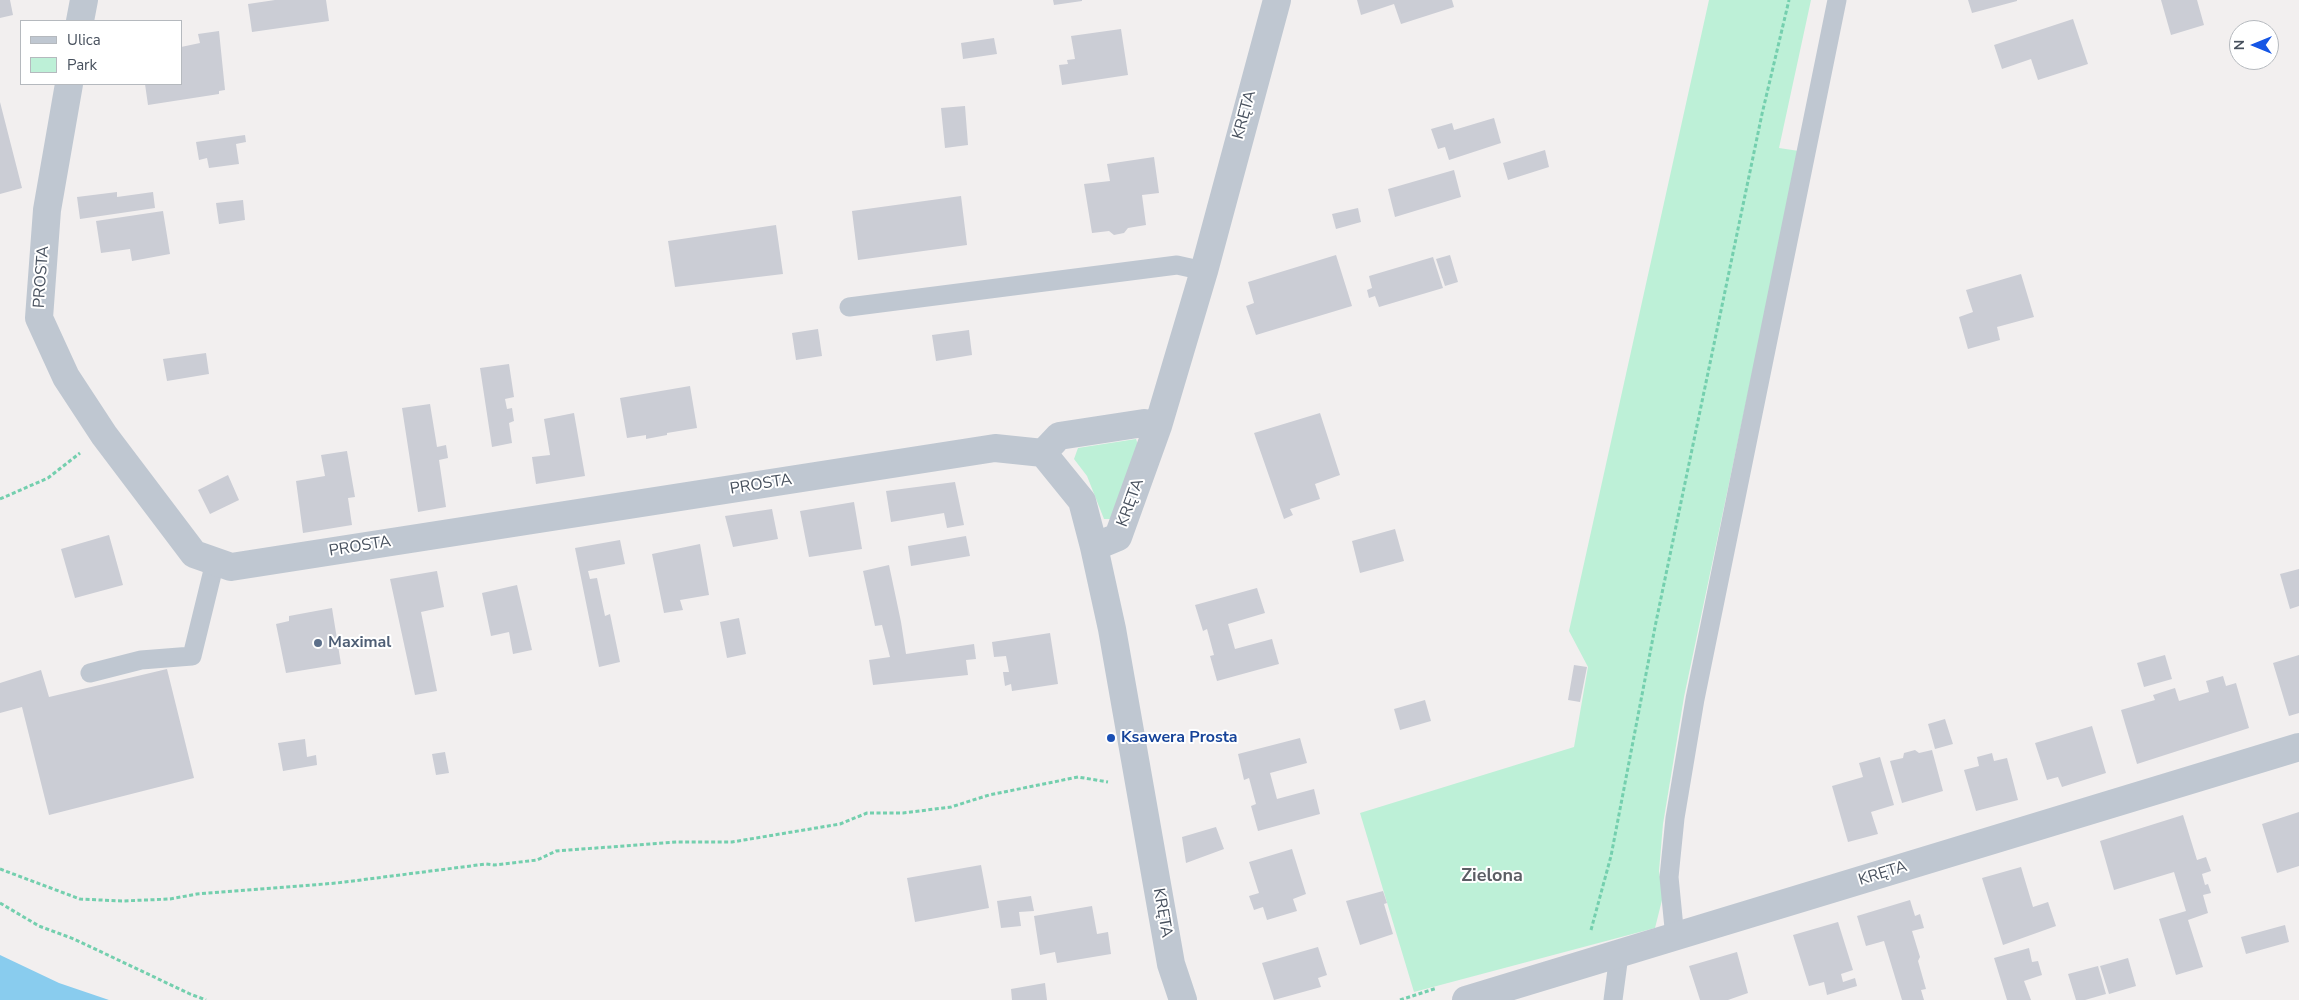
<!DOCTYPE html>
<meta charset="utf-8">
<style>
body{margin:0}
#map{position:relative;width:2299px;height:1000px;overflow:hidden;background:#f2efef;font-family:"Nunito Sans",sans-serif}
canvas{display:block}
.legend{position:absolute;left:20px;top:20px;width:162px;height:65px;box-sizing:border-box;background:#fff;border:1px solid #b5b9be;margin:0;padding:6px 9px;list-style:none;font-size:15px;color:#47505d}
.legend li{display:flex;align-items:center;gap:10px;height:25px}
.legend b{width:25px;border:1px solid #b5b9be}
.north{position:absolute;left:2229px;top:20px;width:50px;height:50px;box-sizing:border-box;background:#fff;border:1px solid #b5b9be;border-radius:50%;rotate:270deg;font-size:14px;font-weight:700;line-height:20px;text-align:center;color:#47505d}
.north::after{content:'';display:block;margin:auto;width:18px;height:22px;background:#1556e5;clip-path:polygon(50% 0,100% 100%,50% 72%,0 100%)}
</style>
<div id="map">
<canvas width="2299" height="1000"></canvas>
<ul class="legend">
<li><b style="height:6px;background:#bfc7d1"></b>Ulica</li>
<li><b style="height:14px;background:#bdf0d7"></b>Park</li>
</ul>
<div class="north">N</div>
</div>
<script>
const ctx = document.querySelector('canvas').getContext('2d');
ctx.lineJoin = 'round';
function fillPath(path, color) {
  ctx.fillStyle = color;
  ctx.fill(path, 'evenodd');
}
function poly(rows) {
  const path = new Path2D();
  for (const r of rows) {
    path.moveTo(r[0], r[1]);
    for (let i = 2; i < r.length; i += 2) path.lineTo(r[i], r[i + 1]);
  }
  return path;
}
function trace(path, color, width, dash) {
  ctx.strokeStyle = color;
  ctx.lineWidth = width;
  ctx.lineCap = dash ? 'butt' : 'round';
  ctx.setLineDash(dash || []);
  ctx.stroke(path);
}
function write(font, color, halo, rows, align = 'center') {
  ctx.font = font + ' "Nunito Sans",sans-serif';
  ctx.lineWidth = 4;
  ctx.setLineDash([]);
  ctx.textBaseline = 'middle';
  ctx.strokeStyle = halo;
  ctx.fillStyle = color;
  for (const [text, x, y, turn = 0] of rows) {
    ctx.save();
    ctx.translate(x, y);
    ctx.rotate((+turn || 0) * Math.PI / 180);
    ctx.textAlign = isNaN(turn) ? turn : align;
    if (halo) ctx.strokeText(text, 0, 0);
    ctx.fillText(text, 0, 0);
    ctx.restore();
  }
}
const green = poly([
 [1709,0,1811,0,1779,148,1799,151,1684,697,1663,824,1659,871,1663,896,1655,928,1414,992,1360,813,1574,747,1588,667,1569,631],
 [1136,439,1138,445,1111,519,1104,519,1087,476,1074,459,1078,448]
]);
const water = poly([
 [0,955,59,983,109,1000,0,1000]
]);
const building = poly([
 [0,0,10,0,13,15,0,18],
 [275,0,326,0,329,21,252,32,248,4],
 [1053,0,1082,0,1082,1,1054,5],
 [1357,0,1452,0,1454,7,1401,24,1394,4,1361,15],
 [1968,0,2017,0,2017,1,1972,13],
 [2161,0,2197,0,2204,25,2171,35],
 [2073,19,2088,64,2038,80,2031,59,2002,69,1994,45],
 [1121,29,1128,75,1062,85,1059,65,1068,64,1067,60,1075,59,1071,36],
 [219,31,225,90,219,91,219,94,148,105,145,84,181,84,181,47,200,43,198,34],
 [994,38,997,54,963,59,961,43],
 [0,102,22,188,0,194],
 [965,106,968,145,945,148,941,108],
 [1494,118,1501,143,1449,160,1445,147,1438,149,1431,129,1452,123,1454,130],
 [245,135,246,142,236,144,239,164,209,168,207,158,199,160,196,142],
 [1545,150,1549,167,1508,180,1503,163],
 [1154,157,1159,193,1142,195,1146,225,1128,228,1124,233,1114,235,1109,231,1092,233,1084,184,1110,181,1107,164],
 [1454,170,1461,197,1395,217,1388,189],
 [117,192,117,197,153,192,155,208,80,219,77,197],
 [961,196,967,245,858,260,852,211],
 [243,200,245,220,219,224,216,203],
 [1358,208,1361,222,1336,229,1332,214],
 [163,211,170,254,132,261,130,249,101,253,96,221],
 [776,225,783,274,675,287,668,241],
 [1336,255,1352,306,1256,335,1246,306,1254,303,1248,282],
 [1450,255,1458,282,1445,286,1436,259],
 [1433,257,1443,288,1379,307,1375,296,1369,298,1367,290,1372,288,1369,276],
 [2021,274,2034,317,1997,327,2000,340,1968,349,1959,317,1973,312,1966,290],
 [818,329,822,356,796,360,792,333],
 [969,330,972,355,936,361,932,335],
 [206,353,209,374,167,381,163,359],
 [509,364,514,397,505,399,507,409,512,408,514,421,509,423,512,443,492,447,480,368],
 [690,386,697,428,667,433,667,435,646,439,646,435,627,438,620,398],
 [430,404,437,447,446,445,448,458,439,460,446,507,418,512,402,408],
 [574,413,585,476,536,484,532,457,550,455,544,419],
 [1320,413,1340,475,1315,484,1320,499,1290,509,1293,515,1284,519,1254,433],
 [347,451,355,497,348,498,352,525,303,533,296,481,325,476,321,455],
 [228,475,239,500,210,514,198,490],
 [955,482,964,525,947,528,944,513,891,522,886,491],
 [854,502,862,549,809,557,800,511],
 [772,509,778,539,733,547,725,516],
 [1395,529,1404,561,1360,573,1352,541],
 [109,535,123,585,75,598,61,549],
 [966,536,970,556,911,566,908,546],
 [620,540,625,564,588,571,590,579,597,578,605,616,610,614,620,662,599,667,575,548],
 [700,544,709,595,680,600,683,610,664,613,652,554],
 [889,565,901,622,906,654,974,644,976,659,966,660,968,675,873,685,869,660,890,657,882,625,875,626,863,571],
 [2299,569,2299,606,2290,609,2280,574],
 [437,571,444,607,421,612,437,691,415,695,390,579],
 [517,585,532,650,513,654,509,632,491,636,482,593],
 [1257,588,1265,613,1228,624,1235,649,1272,639,1279,664,1217,681,1210,656,1214,655,1207,629,1203,631,1195,605],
 [332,608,341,664,286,673,276,624,289,621,289,616],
 [739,618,746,654,727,658,720,622],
 [1050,633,1058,684,1012,691,1011,684,1005,686,1003,672,1009,672,1006,656,994,657,992,642],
 [2165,655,2172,679,2144,687,2137,663],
 [2299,655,2299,713,2289,716,2273,663],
 [1574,665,1587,667,1580,702,1568,700],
 [167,669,194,778,49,815,22,707,0,713,0,683,41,670,49,697],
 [2223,676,2226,686,2236,683,2249,728,2137,764,2121,710,2155,700,2153,695,2175,688,2179,701,2209,692,2206,681],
 [1425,700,1431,721,1400,730,1394,709],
 [1945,719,1953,744,1935,749,1928,724],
 [2092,726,2106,773,2062,787,2058,777,2047,780,2035,743],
 [1300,738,1307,763,1270,773,1277,799,1314,789,1320,814,1258,831,1251,806,1256,804,1249,778,1244,780,1238,754],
 [305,739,307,757,316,755,317,765,283,771,278,743],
 [1915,750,1919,753,1932,750,1943,791,1902,803,1890,761,1903,758,1904,753],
 [445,752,449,773,436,775,432,754],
 [1992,753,1994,761,2007,758,2018,800,1976,811,1964,770,1979,766,1977,757],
 [1880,757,1894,805,1871,812,1878,834,1848,842,1832,786,1863,777,1859,763],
 [2299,812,2299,866,2277,873,2262,824],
 [2183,815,2197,860,2206,857,2211,871,2202,874,2205,885,2208,884,2211,893,2203,895,2208,913,2188,920,2203,967,2176,975,2159,919,2186,911,2174,872,2114,890,2100,841],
 [1216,827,1224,849,1186,863,1182,837],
 [1292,849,1306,894,1293,899,1297,911,1267,920,1263,907,1254,910,1249,896,1259,893,1249,862],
 [981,865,989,908,915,922,907,878],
 [2021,867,2033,907,2048,902,2056,926,2003,945,1982,878],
 [1383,891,1387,903,1384,904,1393,934,1360,945,1346,901],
 [1031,896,1034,911,1019,912,1021,926,1001,928,997,901],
 [1910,900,1915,916,1920,914,1924,928,1912,931,1920,957,1918,961,1926,989,1921,990,1924,1000,1902,1000,1884,941,1866,946,1857,916],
 [1092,906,1097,934,1108,932,1111,954,1057,963,1055,952,1040,955,1034,916],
 [1838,922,1853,970,1841,974,1843,982,1855,978,1857,986,1827,995,1824,982,1809,986,1793,935],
 [2285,925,2289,942,2246,954,2241,937],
 [1318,947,1327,975,1318,978,1321,987,1274,1000,1262,963],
 [2029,948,2032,962,2038,961,2042,975,2024,981,2031,1000,2007,1000,1994,958],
 [1737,952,1748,993,1728,1000,1700,1000,1689,966],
 [2128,958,2136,986,2109,994,2100,966],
 [2098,966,2106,994,2085,1000,2076,1000,2068,974],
 [1045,983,1047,1000,1012,1000,1011,989]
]);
const path = poly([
 [0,499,48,478,80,453],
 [0,869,80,899,122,901,170,899,197,894,337,883,486,864,494,865,537,860,556,851,677,842,732,842,840,824,867,813,903,813,951,807,989,795,1078,777,1108,782],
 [0,903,39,926,74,939,190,994,206,1000],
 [1591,930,1611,856,1656,622,1762,114,1789,0],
 [1400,1000,1437,988]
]);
const service = poly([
 [849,307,1177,265,1204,271],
 [90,673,141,660,192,656,215,562],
 [1675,938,1669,877,1675,818,1695,699,1837,0],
 [1613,1000,1619,955]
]);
const minor = poly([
 [80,21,84,0],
 [69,84,47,210,39,318,66,377,104,435,194,554,231,567,995,448,1043,453,1082,501,1094,547,1112,629,1171,964,1183,1000],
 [1043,453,1059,436,1144,423,1158,426],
 [1094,547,1118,537,1158,426,1204,271,1277,0],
 [1466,1000,2299,747]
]);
const markers = [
 [318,643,5,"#5c6f8a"],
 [1111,738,5,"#1a4fb4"]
];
const streetNames = [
 ["KRĘTA",1245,115,-75],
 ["PROSTA",42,277,-86],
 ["PROSTA",761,485,-9],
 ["KRĘTA",1131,503,-70],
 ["PROSTA",360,547,-9],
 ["KRĘTA",1883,874,-17],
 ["KRĘTA",1162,913,80]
];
const serviceNames = [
 ["Maximal",328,643]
];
const transitNames = [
 ["Ksawera Prosta",1121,738]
];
const neighbourhoodNames = [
 ["Zielona",1492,877]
];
fillPath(green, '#bdf0d7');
fillPath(water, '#89ccee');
fillPath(building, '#cbcdd5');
trace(path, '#74cfae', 3, [4, 2.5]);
trace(service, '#bfc7d1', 19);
trace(minor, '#bfc7d1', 28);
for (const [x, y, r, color] of markers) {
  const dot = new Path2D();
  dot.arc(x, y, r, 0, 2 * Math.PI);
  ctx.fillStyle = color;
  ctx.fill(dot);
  trace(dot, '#fff', 2);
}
write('16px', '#47505d', '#fff', streetNames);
write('bold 16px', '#4e5e75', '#fff', serviceNames, 'left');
write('bold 16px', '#164399', '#fff', transitNames, 'left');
write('bold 18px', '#5b5e64', '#fff', neighbourhoodNames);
</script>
